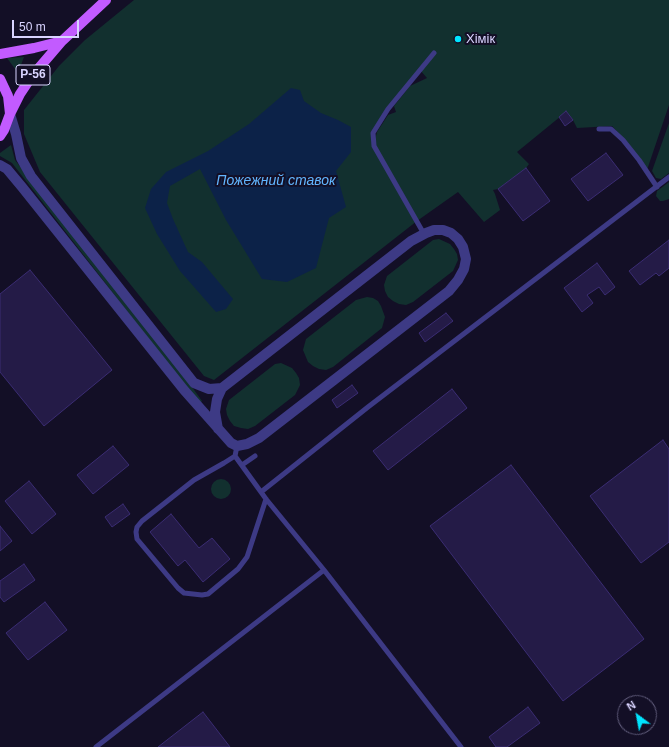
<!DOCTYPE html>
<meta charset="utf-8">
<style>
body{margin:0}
#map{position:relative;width:669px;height:747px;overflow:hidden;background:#130f26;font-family:Helvetica,sans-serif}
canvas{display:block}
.north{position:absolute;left:617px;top:695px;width:40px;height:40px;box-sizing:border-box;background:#130f26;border:1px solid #625e7d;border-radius:50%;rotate:328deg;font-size:11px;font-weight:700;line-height:16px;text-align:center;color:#d9d4ff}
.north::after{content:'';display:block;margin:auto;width:14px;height:18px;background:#00e5ff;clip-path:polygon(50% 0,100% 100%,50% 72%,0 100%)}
.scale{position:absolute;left:12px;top:20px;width:67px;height:18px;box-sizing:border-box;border:2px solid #d9d4ff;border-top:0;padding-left:5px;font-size:12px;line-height:14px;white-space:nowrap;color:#d9d4ff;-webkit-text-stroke:3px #130f26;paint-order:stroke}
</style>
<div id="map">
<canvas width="669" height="747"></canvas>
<div class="north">N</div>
<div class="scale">50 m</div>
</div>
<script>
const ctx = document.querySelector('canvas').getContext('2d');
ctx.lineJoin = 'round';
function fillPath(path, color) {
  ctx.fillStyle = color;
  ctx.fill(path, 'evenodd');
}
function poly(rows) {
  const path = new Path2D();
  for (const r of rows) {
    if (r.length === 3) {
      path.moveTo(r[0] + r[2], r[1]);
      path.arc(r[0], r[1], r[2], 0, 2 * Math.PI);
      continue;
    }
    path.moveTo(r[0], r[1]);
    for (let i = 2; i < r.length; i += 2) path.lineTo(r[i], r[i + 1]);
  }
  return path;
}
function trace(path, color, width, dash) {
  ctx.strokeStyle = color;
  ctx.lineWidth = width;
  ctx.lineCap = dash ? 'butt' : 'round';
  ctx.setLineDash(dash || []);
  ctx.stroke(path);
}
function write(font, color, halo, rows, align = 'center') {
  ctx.font = font + ' Helvetica,sans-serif';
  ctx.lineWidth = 4;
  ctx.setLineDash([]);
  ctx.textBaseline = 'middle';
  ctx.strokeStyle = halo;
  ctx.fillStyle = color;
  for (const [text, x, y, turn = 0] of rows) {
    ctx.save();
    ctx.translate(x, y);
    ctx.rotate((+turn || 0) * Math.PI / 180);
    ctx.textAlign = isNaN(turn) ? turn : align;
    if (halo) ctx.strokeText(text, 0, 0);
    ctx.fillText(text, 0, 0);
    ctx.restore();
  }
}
const green = poly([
 [134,0,669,0,669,105,647,170,625,140,612,126,577,128,573,120,566,112,517,152,529,164,526,168,498,189,493,190,495,194,500,210,484,222,458,192,417,221,214,380,204,376,40,172,24,134,24,110,59,66,85,40],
 [420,70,427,78,410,86,394,106,396,112,388,115,377,132,374,144,373,133],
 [24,57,18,73,7,58],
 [669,123,669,173,661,179,656,178,652,171],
 [11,145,15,160,192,387,202,401,200,403,197,401,12,163,0,156,0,153],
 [669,182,669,199,663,201,660,201,656,196,657,191],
 [439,239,450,244,454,249,457,254,458,260,453,271,413,302,406,305,399,304,393,301,388,297,385,291,384,285,387,276,433,240],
 [367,297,373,298,378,301,381,306,385,317,382,328,333,367,326,370,319,369,313,366,308,362,303,350,306,339,356,300],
 [281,363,292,368,296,373,299,378,300,385,295,395,255,426,248,429,241,428,234,426,230,421,227,415,226,409,229,400,275,364],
 [221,489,10]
]);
const water = poly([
 [291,88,300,90,304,101,321,113,338,120,351,127,351,152,336,171,346,207,329,218,316,268,287,282,262,279,226,220,200,169,170,186,167,203,173,219,188,252,202,262,233,299,226,309,216,312,180,271,157,234,145,208,151,189,166,172,208,151,249,124]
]);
const building = poly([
 [566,111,573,120,565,126,559,117,566,111],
 [606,153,623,175,588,201,571,179,606,153],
 [526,168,550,201,523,221,498,189,526,168],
 [669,240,669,268,659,276,656,273,640,285,629,271,669,240],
 [597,263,615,287,605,295,599,287,587,295,593,303,582,312,564,288,597,263],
 [30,270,112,370,44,426,0,372,0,294,30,270],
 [446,313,453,321,425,342,419,333,446,313],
 [352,385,358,393,337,408,332,400,352,385],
 [452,389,467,408,388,470,373,451,452,389],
 [663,440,669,449,669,542,641,563,590,496,663,440],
 [113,446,129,465,93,494,77,475,113,446],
 [511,465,644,639,563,701,430,526,511,465],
 [29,481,56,514,32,534,5,501,29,481],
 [123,504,130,514,112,527,105,517,123,504],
 [171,514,199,548,212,538,230,559,203,582,185,560,178,566,150,532,171,514],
 [0,526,12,541,0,551,0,526],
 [24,564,35,580,4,602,0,597,0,581,24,564],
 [45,602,67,630,28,660,6,633,45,602],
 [528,707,540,723,507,747,496,747,489,737,528,707],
 [203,712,230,747,158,747,203,712]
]);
const service = poly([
 [599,129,611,129,623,140,639,160,657,187],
 [424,234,374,146,373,133,388,109,434,53],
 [237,446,235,456,266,499,324,570,461,747],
 [235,456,224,463,194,480,142,521,137,527,136,532,137,539,178,588,184,593,202,595,208,594,238,569,247,557,266,499],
 [242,465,255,456],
 [261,492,368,407,669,177],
 [96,747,324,570]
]);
const minor = poly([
 [0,165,7,169,22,187,184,390,231,443,237,446,247,444,259,438,449,291,458,280,464,269,466,259,463,247,458,239,451,233,443,230,434,230,426,233,411,241,222,388,209,389,194,383,31,176,21,158,16,134,10,114],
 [218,429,215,412,217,399,222,388]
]);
const primary = poly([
 [0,54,34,48,62,41],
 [0,79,8,96,10,114],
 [0,136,4,130,10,114,20,94,32,76,62,41,106,0]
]);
const markers = [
 [458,39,4,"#00e5ff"]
];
const shields = [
 [33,75,34]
];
const shieldNames = [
 ["Р-56",33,75]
];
const poiNames = [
 ["Хімік",466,39]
];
const waterNames = [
 ["Пожежний ставок",276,181]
];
fillPath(green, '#12302f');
fillPath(water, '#0c2248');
fillPath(building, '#241b47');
trace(building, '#3b2d73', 1);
trace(service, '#3d3a85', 5);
trace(minor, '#3d3a85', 10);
trace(primary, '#c25bff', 10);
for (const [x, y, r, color] of markers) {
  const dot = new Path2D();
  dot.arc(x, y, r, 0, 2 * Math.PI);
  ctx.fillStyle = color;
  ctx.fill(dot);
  trace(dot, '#130f26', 1.5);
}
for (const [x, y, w] of shields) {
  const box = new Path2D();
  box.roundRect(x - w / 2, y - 10, w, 20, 3);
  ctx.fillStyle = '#130f26';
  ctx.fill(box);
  trace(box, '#d9d4ff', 1);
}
write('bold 12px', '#d9d4ff', null, shieldNames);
write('13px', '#d9d4ff', '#130f26', poiNames, 'left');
write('italic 14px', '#62b6ff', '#130f26', waterNames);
</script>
